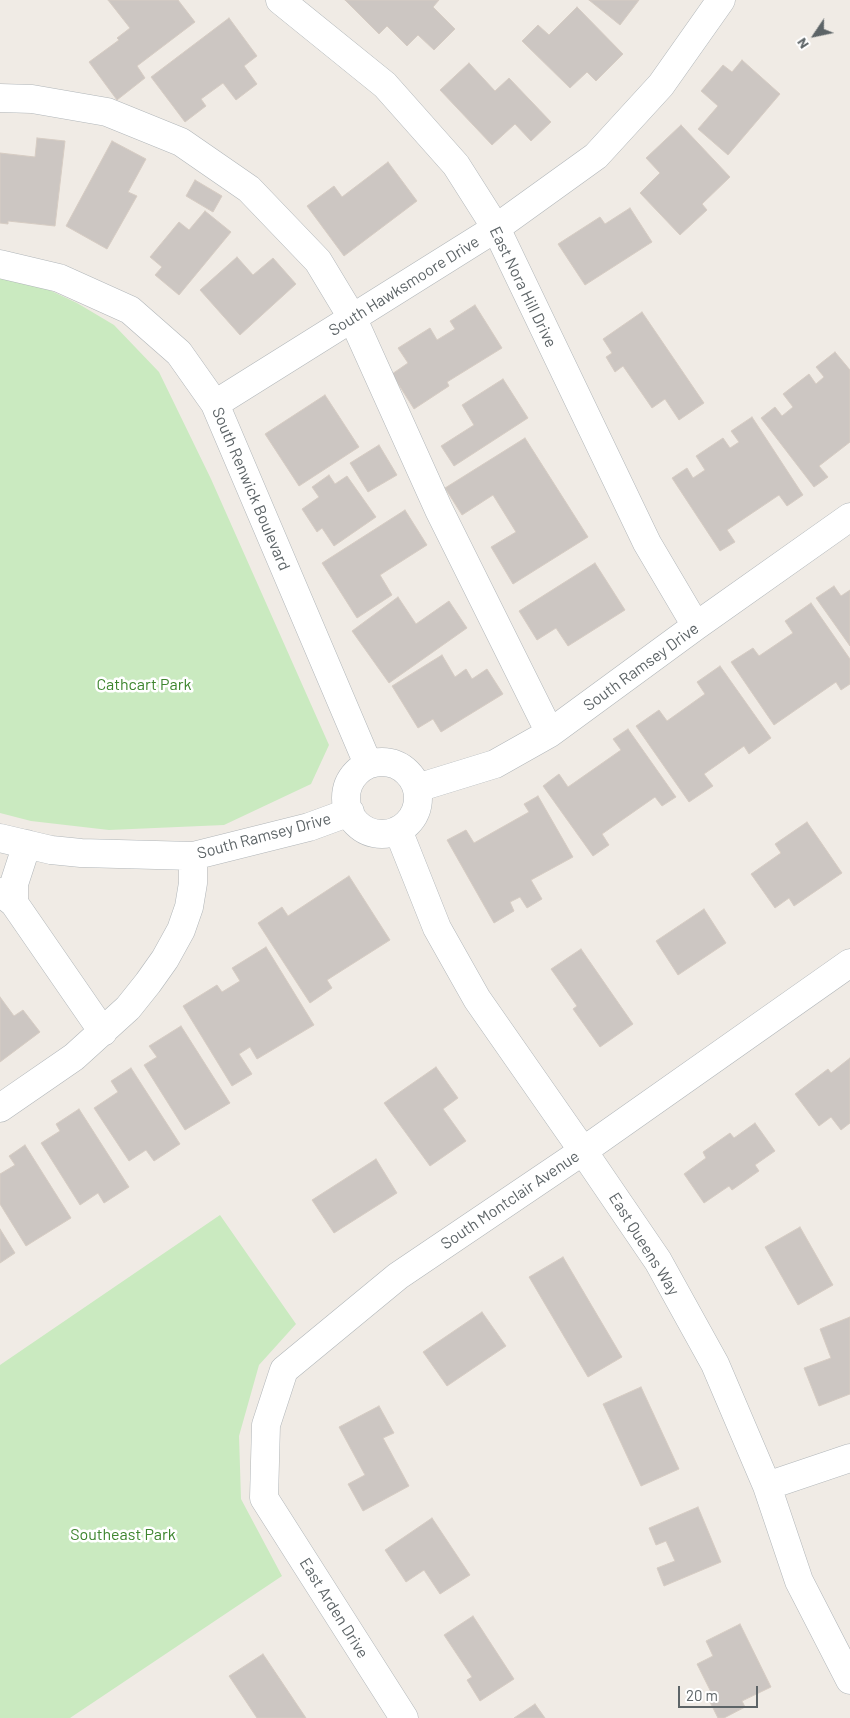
<!DOCTYPE html>
<style>
body{margin:0}
#map{position:relative;width:850px;height:1718px;overflow:hidden;background:#f0ebe5;font-family:Barlow,sans-serif}
canvas{display:block}
.north{position:absolute;left:790px;top:10px;width:50px;height:50px;-webkit-text-stroke:4px #fff;paint-order:stroke;rotate:236deg;font-size:14px;font-weight:700;line-height:20px;text-align:center;color:#5d6467}
.north::after{content:'';display:block;margin:auto;width:18px;height:22px;background:#5d6467;clip-path:polygon(50% 0,100% 100%,50% 72%,0 100%)}
.scale{position:absolute;left:678px;top:1686px;width:80px;height:22px;box-sizing:border-box;border:2px solid #5d6467;border-top:0;padding-left:6px;font-size:15px;line-height:18px;white-space:nowrap;color:#5d6467;-webkit-text-stroke:4px #fff;paint-order:stroke}
</style>
<div id="map">
<canvas width="850" height="1718"></canvas>
<div class="north">N</div>
<div class="scale">20 m</div>
</div>
<script>
const ctx = document.querySelector('canvas').getContext('2d');
ctx.lineJoin = 'round';
function fillPath(path, color) {
  ctx.fillStyle = color;
  ctx.fill(path, 'evenodd');
}
function poly(rows) {
  const path = new Path2D();
  for (const r of rows) {
    if (r.length === 3) {
      path.moveTo(r[0] + r[2], r[1]);
      path.arc(r[0], r[1], r[2], 0, 2 * Math.PI);
      continue;
    }
    path.moveTo(r[0], r[1]);
    for (let i = 2; i < r.length; i += 2) path.lineTo(r[i], r[i + 1]);
  }
  return path;
}
function trace(path, color, width, dash) {
  ctx.strokeStyle = color;
  ctx.lineWidth = width;
  ctx.lineCap = dash ? 'butt' : 'round';
  ctx.setLineDash(dash || []);
  ctx.stroke(path);
}
function write(font, color, halo, rows, align = 'center') {
  ctx.font = font + ' Barlow,sans-serif';
  ctx.lineWidth = 5;
  ctx.setLineDash([]);
  ctx.textBaseline = 'middle';
  ctx.strokeStyle = halo;
  ctx.fillStyle = color;
  for (const [text, x, y, turn = 0] of rows) {
    ctx.save();
    ctx.translate(x, y);
    ctx.rotate((+turn || 0) * Math.PI / 180);
    ctx.textAlign = isNaN(turn) ? turn : align;
    if (halo) ctx.strokeText(text, 0, 0);
    ctx.fillText(text, 0, 0);
    ctx.restore();
  }
}
const green = poly([
 [0,278,43,287,77,303,114,325,159,372,211,479,329,745,311,784,224,825,109,830,31,821,0,813],
 [220,1215,296,1324,259,1365,239,1436,241,1499,282,1576,70,1718,0,1718,0,1365]
]);
const building = poly([
 [108,0,178,0,195,22,137,66,145,78,117,100,89,62,119,40,117,38,130,28,108,0],
 [345,0,439,0,433,7,455,29,434,50,418,35,407,46,387,26,379,34,345,0],
 [589,0,639,0,620,25,589,0],
 [577,7,623,54,596,81,587,72,570,88,522,41,538,25,549,35,577,7],
 [229,18,257,56,244,66,257,84,236,100,223,83,201,99,206,106,185,122,151,77,229,18],
 [742,60,780,94,728,155,698,129,718,106,701,91,723,65,732,72,742,60],
 [469,63,495,91,509,78,551,122,531,141,515,124,492,145,440,90,469,63],
 [681,125,730,177,702,204,707,210,680,235,640,193,660,173,646,158,681,125],
 [37,138,65,141,55,226,8,221,8,224,0,223,0,153,35,157,37,138],
 [112,141,146,159,128,192,137,196,107,249,66,226,112,141],
 [388,162,417,201,344,256,307,206,334,186,342,197,388,162],
 [195,180,222,196,213,212,186,196,195,180],
 [630,208,652,242,585,285,558,244,600,217,605,224,630,208],
 [205,211,231,232,179,295,155,275,162,267,150,257,179,222,189,230,205,211],
 [237,257,253,275,273,258,296,284,240,335,200,290,237,257],
 [475,305,502,348,447,382,449,386,414,409,392,374,408,363,398,348,430,328,437,340,455,329,450,321,475,305],
 [642,312,704,403,679,420,665,399,652,408,623,366,615,372,606,357,612,353,603,339,642,312],
 [835,352,850,370,850,442,819,466,828,477,814,487,761,418,775,407,782,416,793,407,783,394,809,374,816,384,824,377,816,367,835,352],
 [503,379,528,418,454,466,441,446,474,425,462,405,503,379],
 [325,395,359,447,299,486,265,434,325,395],
 [752,417,803,495,787,506,779,495,727,530,735,542,720,551,672,478,687,468,693,478,705,470,696,456,723,438,730,448,739,442,731,431,752,417],
 [525,438,588,537,513,584,491,547,516,532,493,495,462,515,445,488,525,438],
 [379,445,397,475,368,492,350,463,379,445],
 [329,475,335,484,347,476,376,517,334,546,322,528,317,532,302,509,319,497,312,487,329,475],
 [405,510,427,545,380,575,392,595,357,618,322,563,405,510],
 [595,563,625,610,568,646,556,628,537,640,519,611,595,563],
 [834,586,841,596,850,590,850,646,816,598,834,586],
 [398,597,416,624,449,601,467,628,389,683,352,631,398,597],
 [811,603,850,659,850,684,841,690,836,682,774,725,731,662,753,648,759,656,793,633,785,621,811,603],
 [442,655,455,677,466,669,472,679,487,669,503,694,441,732,433,719,418,728,392,686,442,655],
 [720,666,771,738,749,754,744,746,704,774,713,786,689,802,636,726,659,710,667,721,705,694,697,682,720,666],
 [628,729,676,797,662,806,655,797,602,834,609,845,593,856,543,786,559,774,568,787,621,750,613,739,628,729],
 [538,796,573,857,531,880,542,899,527,908,520,897,510,902,514,911,494,923,447,840,466,830,474,843,529,812,524,804,538,796],
 [807,822,842,873,794,906,789,898,775,908,751,874,781,853,775,844,807,822],
 [349,876,390,940,327,980,332,988,310,1003,258,923,282,907,288,916,349,876],
 [704,909,726,943,678,975,656,941,704,909],
 [266,947,314,1025,257,1059,250,1047,239,1054,252,1074,232,1086,183,1006,217,985,222,992,240,981,232,968,266,947],
 [581,949,633,1024,600,1047,573,1009,577,1006,551,969,581,949],
 [0,997,14,1016,23,1010,40,1032,0,1062,0,997],
 [181,1026,230,1103,185,1130,144,1065,157,1057,149,1046,181,1026],
 [850,1058,850,1123,841,1130,831,1117,819,1126,795,1094,828,1069,831,1073,850,1058],
 [436,1067,458,1098,443,1109,466,1141,430,1166,384,1103,436,1067],
 [131,1068,180,1144,154,1161,146,1150,129,1161,94,1108,118,1092,111,1081,131,1068],
 [79,1109,129,1187,104,1203,98,1193,80,1205,41,1143,60,1131,56,1124,79,1109],
 [755,1123,775,1151,755,1165,759,1171,732,1190,729,1186,704,1203,684,1174,706,1158,703,1152,730,1133,734,1138,755,1123],
 [25,1145,71,1218,26,1246,0,1204,0,1174,15,1165,9,1156,25,1145],
 [376,1159,397,1193,334,1233,312,1200,376,1159],
 [800,1227,833,1285,798,1305,765,1247,800,1227],
 [0,1229,15,1253,0,1263,0,1229],
 [563,1257,622,1357,588,1377,529,1277,563,1257],
 [482,1312,506,1346,447,1386,423,1352,482,1312],
 [850,1317,850,1394,819,1406,804,1368,831,1358,820,1329,850,1317],
 [641,1387,679,1469,641,1486,603,1404,641,1387],
 [379,1406,394,1433,383,1438,409,1486,363,1511,348,1484,365,1475,339,1427,379,1406],
 [698,1507,721,1562,664,1586,657,1568,675,1561,666,1541,656,1545,649,1528,698,1507],
 [432,1518,470,1575,440,1594,424,1570,406,1582,385,1550,432,1518],
 [473,1616,514,1679,480,1701,467,1680,472,1677,444,1635,473,1616],
 [740,1624,771,1687,742,1701,745,1707,724,1718,718,1718,708,1698,713,1696,697,1664,713,1656,706,1641,740,1624],
 [263,1654,306,1718,257,1718,229,1676,263,1654],
 [535,1704,545,1718,514,1718,535,1704]
]);
const minor = poly([
 [280,0,385,85,456,165,496,228,647,543,696,626],
 [0,98,32,99,107,112,181,142,249,189,318,261,353,319,439,510,550,733],
 [0,264,59,278,130,310,179,353,215,404,368,764],
 [215,404,496,228,596,156,661,85,721,0],
 [382,798,36],
 [417,788,495,764,550,733,696,626,850,517],
 [398,830,437,928,477,999,583,1151,658,1261,715,1364,767,1486,799,1581,850,1680],
 [0,838,51,850,81,853,193,856,309,827,350,812],
 [0,892,14,903,103,1032],
 [14,903,14,884,27,844],
 [0,1108,74,1057,128,1008,148,983,165,959,181,930,189,907,193,883,193,856],
 [767,1486,850,1458],
 [404,1718,264,1498,266,1425,284,1370,398,1276,583,1151,850,963]
]);
const streetNames = [
 ["South Hawksmoore Drive",404,286,-32],
 ["East Nora Hill Drive",523,287,64],
 ["South Renwick Boulevard",251,489,67],
 ["South Ramsey Drive",641,667,-36],
 ["South Ramsey Drive",264,836,-15],
 ["South Montclair Avenue",510,1200,-34],
 ["East Queens Way",644,1244,58],
 ["East Arden Drive",334,1608,58]
];
const parkNames = [
 ["Cathcart Park",144,685],
 ["Southeast Park",123,1535]
];
fillPath(green, '#caeac0');
fillPath(building, '#ccc6c2');
trace(building, '#d6ccc3', 1);
trace(minor, '#b1b6b9', 29);
trace(minor, '#fff', 28);
write('16px', '#5d6467', '#fff', streetNames);
write('16px', '#3d852e', '#fff', parkNames);
</script>
